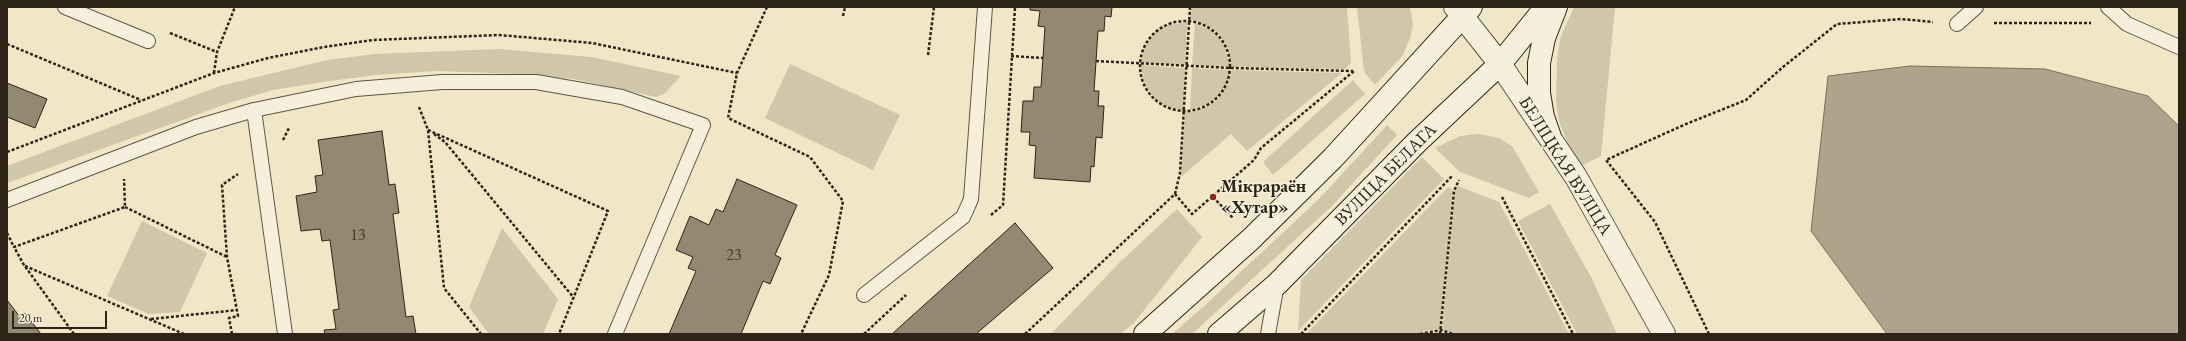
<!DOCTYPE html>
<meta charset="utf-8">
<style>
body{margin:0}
#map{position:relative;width:2186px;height:341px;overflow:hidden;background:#f1e7c7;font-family:"EB Garamond",serif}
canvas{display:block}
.frame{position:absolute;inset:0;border:8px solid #2d2317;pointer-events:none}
.scale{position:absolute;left:12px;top:311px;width:95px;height:18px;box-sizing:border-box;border:2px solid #2d2317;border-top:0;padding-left:5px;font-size:12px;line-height:14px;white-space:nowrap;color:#2d2317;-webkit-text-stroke:3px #f6efdb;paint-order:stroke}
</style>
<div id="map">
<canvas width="2186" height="341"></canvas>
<div class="frame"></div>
<div class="scale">20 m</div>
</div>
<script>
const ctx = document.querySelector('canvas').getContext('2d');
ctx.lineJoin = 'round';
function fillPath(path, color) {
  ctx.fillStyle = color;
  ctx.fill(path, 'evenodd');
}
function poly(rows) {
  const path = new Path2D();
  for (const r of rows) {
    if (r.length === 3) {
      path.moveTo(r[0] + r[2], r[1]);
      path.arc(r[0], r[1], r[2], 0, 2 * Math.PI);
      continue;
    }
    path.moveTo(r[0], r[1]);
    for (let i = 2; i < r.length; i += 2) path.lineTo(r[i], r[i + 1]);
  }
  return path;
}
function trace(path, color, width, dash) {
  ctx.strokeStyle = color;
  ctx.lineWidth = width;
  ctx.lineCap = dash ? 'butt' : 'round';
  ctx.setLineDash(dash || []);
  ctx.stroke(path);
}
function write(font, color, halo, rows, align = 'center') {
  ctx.font = font + ' "EB Garamond",serif';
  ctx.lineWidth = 3;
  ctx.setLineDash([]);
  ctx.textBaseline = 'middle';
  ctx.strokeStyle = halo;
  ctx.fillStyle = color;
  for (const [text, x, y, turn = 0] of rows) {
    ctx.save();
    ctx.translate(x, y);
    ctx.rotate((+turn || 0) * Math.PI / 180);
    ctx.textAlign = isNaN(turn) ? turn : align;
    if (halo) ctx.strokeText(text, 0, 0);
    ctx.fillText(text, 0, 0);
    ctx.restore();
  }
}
const green = poly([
 [1191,7,1347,7,1351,63,1345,69,1232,67,1227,46,1221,36,1212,28,1190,19],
 [1357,7,1409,7,1411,12,1413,25,1410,38,1403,55,1375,85,1364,72],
 [1574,7,1615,7,1601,156,1581,166,1569,147,1559,121,1556,103,1557,57,1561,36],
 [1187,22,1185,65,1141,63,1145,46,1156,32,1165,26],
 [1195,23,1211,30,1219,38,1225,47,1230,67,1192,65],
 [499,49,591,57,681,76,664,94,656,97,574,79,517,74,437,71,376,75,323,82,273,90,232,102,7,183,7,166,220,86,327,60,375,54],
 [790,64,900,115,873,170,765,118],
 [1140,65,1185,68,1183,111,1168,107,1155,99,1145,84],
 [1192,68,1230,70,1227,84,1216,98,1208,104,1190,110],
 [1232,70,1342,73,1247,151,1231,134,1181,177,1185,112,1194,112,1209,106,1218,99,1228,84],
 [1353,80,1365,94,1273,175,1263,162],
 [1387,125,1397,135,1331,207,1192,334,1172,334,1203,307,1319,199],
 [1479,134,1499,138,1512,146,1539,192,1529,198,1460,172,1435,148,1460,136],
 [1422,157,1444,179,1298,331,1301,280],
 [1458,186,1499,202,1569,334,1457,334,1442,330,1455,192],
 [1448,187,1453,190,1440,329,1424,331,1418,334,1306,334],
 [1550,204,1591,277,1617,334,1577,334,1518,221],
 [1177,209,1202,237,1134,323,1120,334,1051,334,1119,263],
 [142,221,207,253,180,312,149,314,107,296],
 [502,228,558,299,543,334,489,334,469,307]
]);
const water = poly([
 [1910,66,2045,69,2148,96,2179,126,2179,334,1887,334,1811,231,1828,76,1910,66]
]);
const building = poly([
 [1030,7,1112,7,1111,17,1105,16,1104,31,1098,31,1094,91,1099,91,1098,106,1104,106,1102,138,1096,137,1094,167,1091,166,1090,182,1034,178,1036,146,1029,145,1030,132,1021,132,1023,101,1033,101,1034,87,1041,87,1045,27,1038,26,1040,11,1030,10,1030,7],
 [7,83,47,99,35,128,7,117,7,83],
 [382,131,389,185,395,184,399,213,393,214,406,317,413,316,416,334,325,334,324,330,336,329,333,310,339,309,330,240,322,241,320,229,301,231,296,196,317,192,315,176,323,175,318,140,382,131],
 [737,179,797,205,775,255,781,258,770,284,763,281,741,334,669,334,696,271,688,268,693,257,676,250,690,216,709,225,716,209,723,212,737,179],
 [1015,223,1053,268,976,334,892,334,1015,223],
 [7,300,20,317,25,313,41,334,7,334,7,300]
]);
const path = poly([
 [767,7,737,73,728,118,810,157,843,201,829,275,801,334],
 [843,16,845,7],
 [1185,66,45],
 [1994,23,2091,23],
 [170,33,217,52],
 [7,44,141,100],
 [928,55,934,7],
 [1011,56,1043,58],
 [1096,61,1231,68,1353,71],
 [214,73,217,52,235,7],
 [419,107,428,130,444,288,481,334],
 [428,130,608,211,559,334],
 [434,134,445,142,574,298],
 [283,140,289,128],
 [7,152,214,73,268,58,324,47,373,40,499,35,592,43,737,73],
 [1175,194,1180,173,1190,7],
 [1213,197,1233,218],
 [1502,197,1573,334],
 [125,207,227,257],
 [991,215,1003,205,1015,7],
 [7,233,14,247],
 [25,266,184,334],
 [151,319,237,310],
 [74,334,24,265,14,247,125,207,124,179],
 [232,334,229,318,238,316,227,257,222,185,238,174],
 [864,334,906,295],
 [1025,334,1175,194,1192,214,1254,160,1261,148,1354,71],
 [1301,334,1453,175],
 [1420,334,1441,330,1453,334],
 [1440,334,1454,191,1459,180],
 [1709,334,1655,222,1606,160,1686,124,1746,100,1783,67,1837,24,1901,19,1933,22]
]);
const lane = poly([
 [65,7,148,41],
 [2108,7,2127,24,2179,47],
 [1957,24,1976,7],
 [254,110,285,334],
 [7,200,196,127,254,110,356,89,442,82,536,82,622,97,703,125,615,334],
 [864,295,963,217,968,206,971,199,985,7],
 [1268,334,1277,284]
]);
const street = poly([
 [1455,7,1500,64,1576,177,1664,334]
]);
const secondary = poly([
 [1550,137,1543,117,1539,93,1539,63,1544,38,1556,7],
 [1145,334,1251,239,1333,158,1471,7],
 [1219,334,1277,284,1417,142,1500,64,1546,7]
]);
const markers = [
 [1213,197,4,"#8f2418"]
];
const numberNames = [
 ["13",358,236],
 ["23",734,256]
];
const streetNames = [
 ["БЕЛІЦКАЯ ВУЛІЦА",1565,166,58],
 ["ВУЛІЦА БЕЛАГА",1386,175,-45]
];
const poiNames = [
 ["Мікрараён",1221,187],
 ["«Хутар»",1221,208]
];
fillPath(green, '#d0c6a9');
fillPath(water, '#aea48b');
trace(water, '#7a705d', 1);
fillPath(building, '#938973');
trace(building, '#2d2317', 1);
trace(lane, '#5e5443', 16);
trace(street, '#5e5443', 24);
trace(secondary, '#2d2317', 24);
trace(path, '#2d2317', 2.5, [3, 2]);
trace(lane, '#f6efdb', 14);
trace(street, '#f6efdb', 22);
trace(secondary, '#f6efdb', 22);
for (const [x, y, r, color] of markers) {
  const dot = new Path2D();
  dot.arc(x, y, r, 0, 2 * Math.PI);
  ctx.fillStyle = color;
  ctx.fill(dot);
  trace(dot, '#f6efdb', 1.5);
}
write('16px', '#463c2e', null, numberNames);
write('18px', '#2d2317', '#f6efdb', streetNames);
write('bold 18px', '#2d2317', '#f6efdb', poiNames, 'left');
</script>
